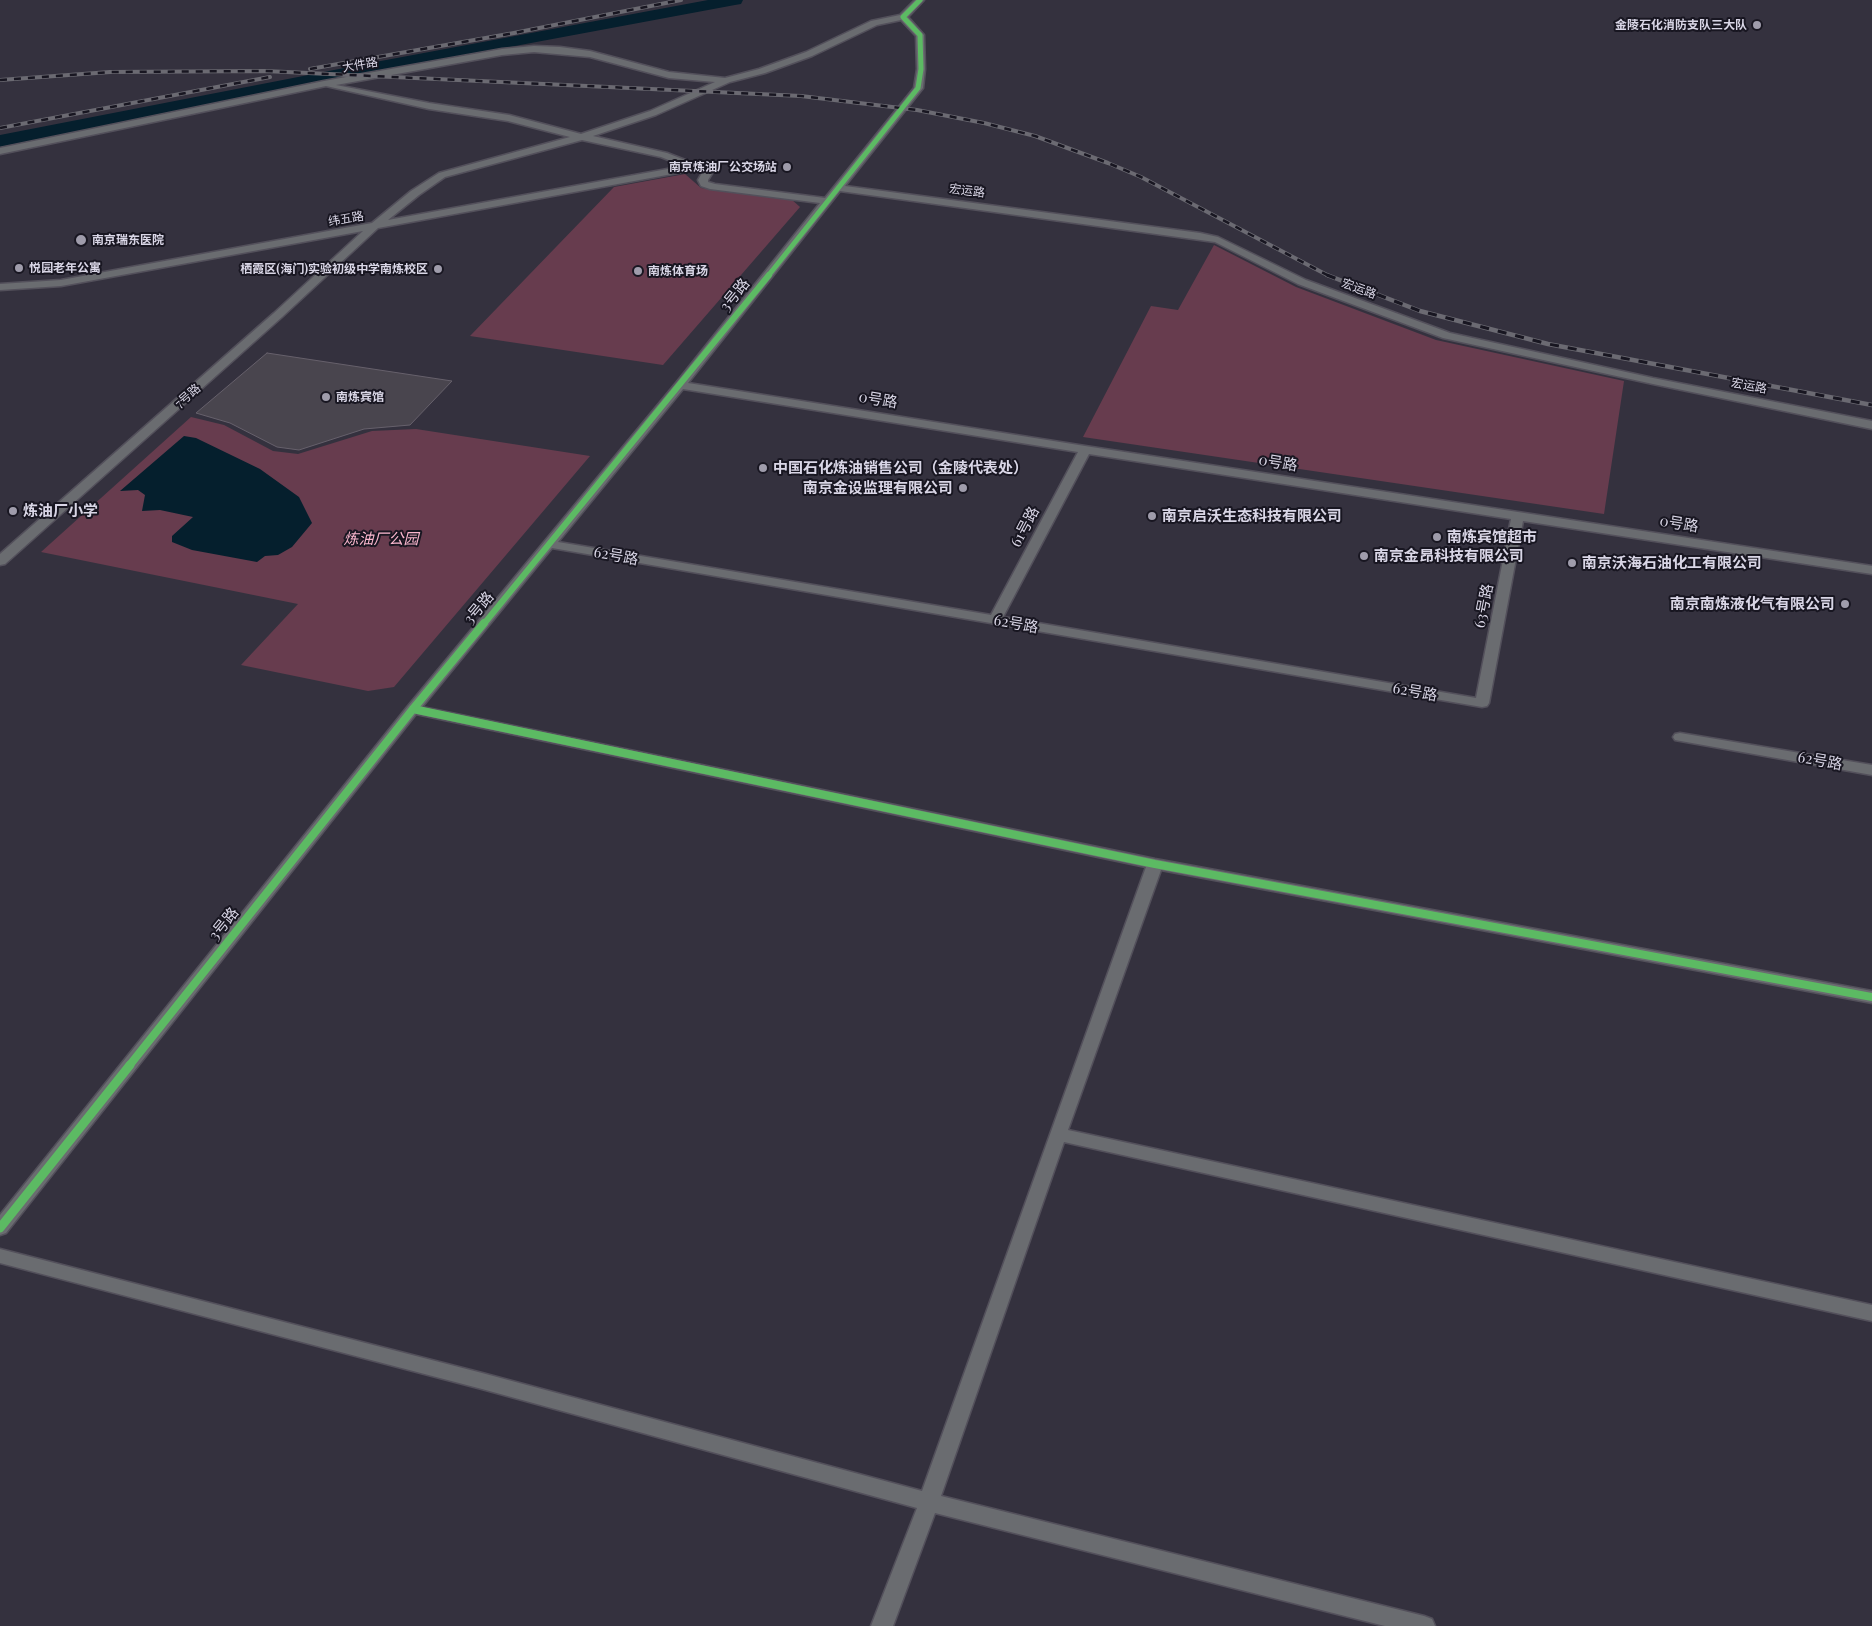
<!DOCTYPE html>
<meta charset="utf-8">
<style>
body{margin:0}
canvas{display:block;background:#34313e}
</style>
<canvas width="1872" height="1626"></canvas>
<script>
const ctx = document.querySelector('canvas').getContext('2d');
ctx.lineJoin = 'round';
function fillPath(path, color) {
  ctx.fillStyle = color;
  ctx.fill(path, 'evenodd');
}
function poly(rows) {
  const path = new Path2D();
  for (const r of rows) {
    path.moveTo(r[0], r[1]);
    for (let i = 2; i < r.length; i += 2) path.lineTo(r[i], r[i + 1]);
  }
  return path;
}
function trace(path, color, width, dash) {
  ctx.strokeStyle = color;
  ctx.lineWidth = width;
  ctx.lineCap = dash ? 'butt' : 'round';
  ctx.setLineDash(dash || []);
  ctx.stroke(path);
}
function write(font, color, halo, rows, align = 'center') {
  ctx.font = font + ' "Playfair Display","Noto Sans SC",serif';
  ctx.lineWidth = 4;
  ctx.setLineDash([]);
  ctx.textBaseline = 'middle';
  ctx.strokeStyle = halo;
  ctx.fillStyle = color;
  for (const [text, x, y, turn = 0] of rows) {
    ctx.save();
    ctx.translate(x, y);
    ctx.rotate((+turn || 0) * Math.PI / 180);
    ctx.textAlign = isNaN(turn) ? turn : align;
    if (halo) ctx.strokeText(text, 0, 0);
    ctx.fillText(text, 0, 0);
    ctx.restore();
  }
}
const green = poly([
 [685,174,701,188,791,199,800,207,663,365,470,336,614,187],
 [1214,245,1296,287,1436,340,1624,381,1604,514,1083,437,1151,306,1178,310],
 [191,417,224,425,273,451,298,454,372,431,416,429,590,456,394,687,368,691,241,665,298,604,41,552]
]);
const water = poly([
 [184,436,196,438,260,469,299,497,312,523,292,547,278,555,265,556,257,562,192,550,172,542,172,536,193,517,160,510,142,511,145,495,138,490,120,491]
]);
const river = poly([
 [708,0,743,0,741,4,735,5,370,73,0,147,0,135,370,63,708,0]
]);
const building = poly([
 [267,353,452,381,410,425,364,429,299,450,277,447,230,423,196,413,267,353]
]);
const minor = poly([
 [915,0,924,0,908,17,924,35,925,69,923,88,845,186,1200,233,1218,237,1306,280,1450,333,1653,378,1872,421,1872,429,1653,384,1443,338,1298,284,1215,242,840,191,688,383,1085,446,1872,566,1872,574,1523,521,1489,703,1487,706,1482,707,552,548,422,707,1155,859,1872,991,1872,1003,1161,870,1068,1130,1872,1305,1872,1321,1064,1142,941,1496,1424,1616,1432,1619,1435,1626,1385,1626,935,1513,893,1626,871,1626,917,1508,482,1389,0,1263,0,1249,482,1373,922,1491,1146,867,416,714,6,1233,0,1235,0,1215,408,706,676,383,820,203,710,189,701,186,698,180,702,173,694,170,378,228,282,317,5,564,0,565,0,554,274,313,363,231,61,286,0,290,0,284,61,280,372,223,411,191,439,173,570,137,508,121,429,109,326,86,0,154,0,148,324,81,502,49,534,46,560,47,590,51,669,72,725,78,759,69,806,52,871,21,900,15,915,0],
 [901,20,916,36,917,69,914,88,825,198,715,184,708,182,708,180,713,172,711,170,667,153,593,136,656,115,730,82,765,73,812,56,877,25,901,20],
 [534,52,590,57,669,78,715,82,650,111,581,134,509,115,429,103,336,85,502,55,534,52],
 [582,140,661,157,684,166,388,220,419,195,445,177,582,140],
 [683,389,1078,452,991,615,558,542,683,389],
 [1089,454,1511,519,1476,698,1003,617,1089,454],
 [1680,733,1872,765,1872,775,1675,740,1673,737,1675,734,1680,733]
]);
const railFar1 = poly([
 [310,69,514,33,681,0],
 [0,80,110,72,265,71,801,96,917,110,984,123,1035,136,1108,163,1141,177,1329,276],
 [0,128,270,77]
]);
const rail = poly([
 [1327,275,1420,311,1548,344,1872,405]
]);
const cyclewayFar3 = poly([
 [768,276,918,88,921,69,920,35,903,17,920,0]
]);
const cyclewayFar2 = poly([
 [483,625,769,275]
]);
const cyclewayFar1 = poly([
 [413,709,1155,864,1872,997],
 [129,1066,413,709,484,623]
]);
const cycleway = poly([
 [0,1228,130,1065]
]);
const markers = [
 [1757,25,5,"#9f9cab"],
 [787,167,5,"#9f9cab"],
 [81,240,6,"#9f9cab"],
 [19,268,5,"#9f9cab"],
 [438,269,5,"#9f9cab"],
 [638,271,5,"#9f9cab"],
 [326,397,5,"#9f9cab"],
 [763,468,5,"#9f9cab"],
 [963,488,5,"#9f9cab"],
 [13,511,5,"#9f9cab"],
 [1152,516,5,"#9f9cab"],
 [1437,537,5,"#9f9cab"],
 [1364,556,5,"#9f9cab"],
 [1572,563,5,"#9f9cab"],
 [1845,604,5,"#9f9cab"]
];
const farPoinames = [
 ["金陵石化消防支队三大队",1747,25,"right"],
 ["南京炼油厂公交场站",777,167,"right"],
 ["南京瑞东医院",92,240],
 ["悦园老年公寓",29,268],
 ["栖霞区(海门)实验初级中学南炼校区",428,269,"right"],
 ["南炼体育场",648,271],
 ["南炼宾馆",336,397]
];
const farStreetnames = [
 ["大件路",360,65,-10],
 ["宏运路",967,191,7],
 ["纬五路",346,219,-10],
 ["宏运路",1359,289,20],
 ["宏运路",1749,386,11],
 ["7号路",188,396,-41]
];
const streetNames = [
 ["3号路",735,295,-51],
 ["0号路",878,400,9],
 ["0号路",1278,463,9],
 ["0号路",1679,524,9],
 ["61号路",1025,527,-62],
 ["62号路",616,556,10],
 ["63号路",1484,606,-79],
 ["3号路",479,608,-50],
 ["62号路",1016,624,10],
 ["62号路",1415,692,10],
 ["62号路",1820,761,10],
 ["3号路",224,924,-51]
];
const poiNames = [
 ["中国石化炼油销售公司（金陵代表处）",773,468],
 ["南京金设监理有限公司",953,488,"right"],
 ["炼油厂小学",23,511],
 ["南京启沃生态科技有限公司",1162,516],
 ["南炼宾馆超市",1447,537],
 ["南京金昂科技有限公司",1374,556],
 ["南京沃海石油化工有限公司",1582,563],
 ["南京南炼液化气有限公司",1835,604,"right"]
];
const parkNames = [
 ["炼油厂公园",381,539]
];
fillPath(green, '#673c4e');
fillPath(water, '#051f2d');
fillPath(river, '#051f2d');
fillPath(building, '#49454e');
trace(building, '#66606b', 1);
trace(minor, '#53505b', 3);
fillPath(minor, '#6a6c70');
trace(railFar1, '#6b6a72', 4);
trace(rail, '#6b6a72', 4.5);
trace(railFar1, '#181621', 2.5, [7]);
trace(rail, '#181621', 3, [9]);
trace(cyclewayFar3, '#5cba63', 5);
trace(cyclewayFar2, '#5cba63', 6);
trace(cyclewayFar1, '#5cba63', 8);
trace(cycleway, '#5cba63', 9);
for (const [x, y, r, color] of markers) {
  const dot = new Path2D();
  dot.arc(x, y, r, 0, 2 * Math.PI);
  ctx.fillStyle = color;
  ctx.fill(dot);
  trace(dot, '#181621', 2);
}
write('bold 12px', '#d9d6e6', '#181621', farPoinames, 'left');
write('12px', '#d9d6e6', '#181621', farStreetnames);
write('15px', '#d9d6e6', '#181621', streetNames);
write('bold 15px', '#d9d6e6', '#181621', poiNames, 'left');
write('italic 15px', '#f9b6cd', '#181621', parkNames);
</script>
